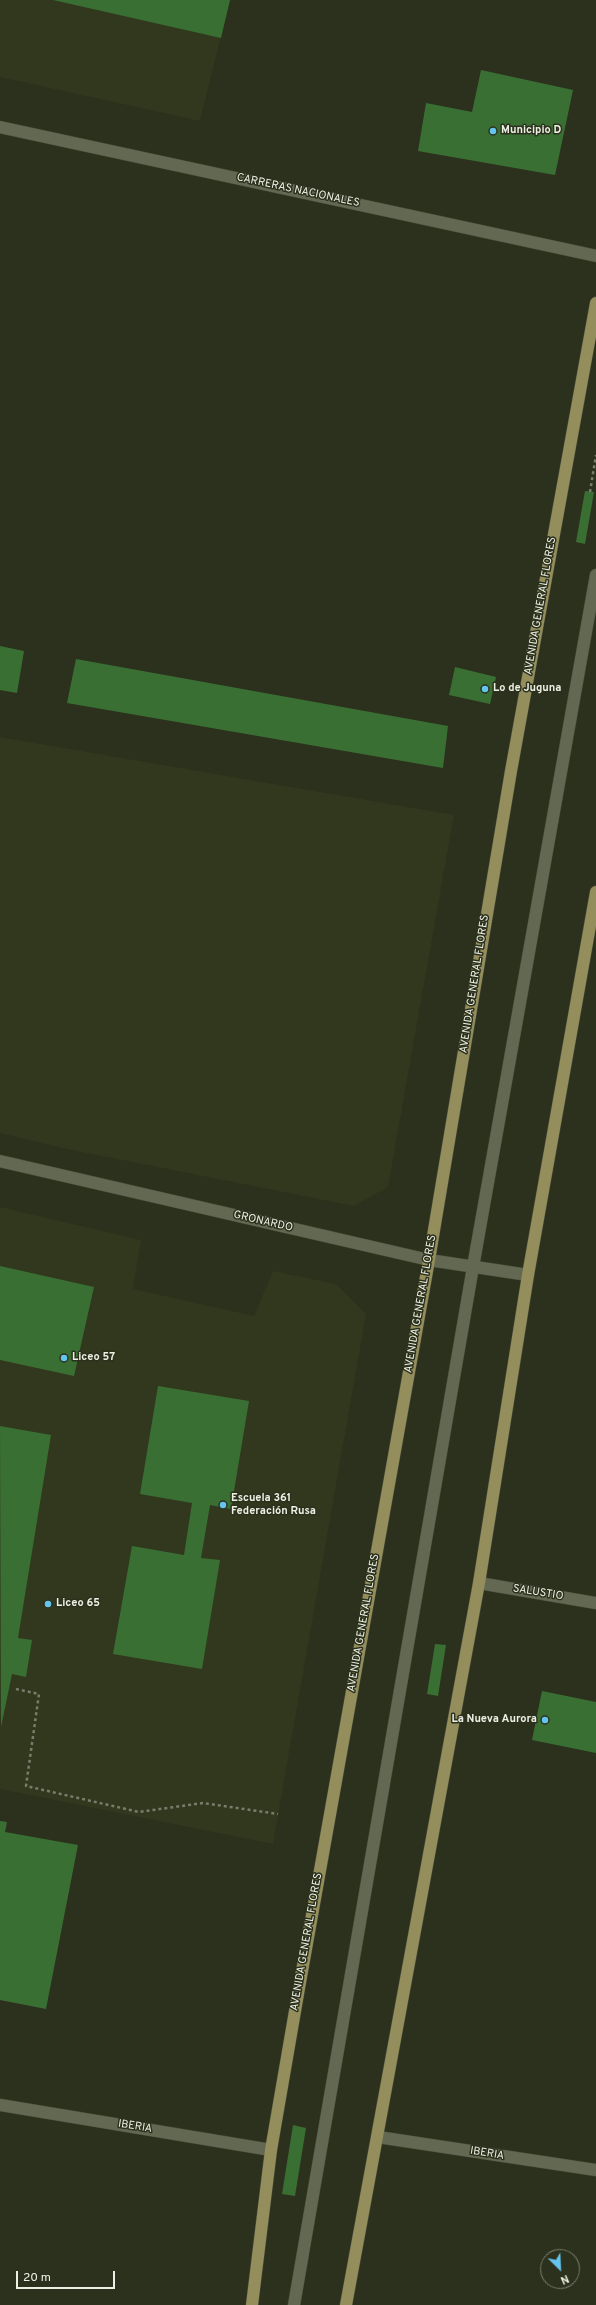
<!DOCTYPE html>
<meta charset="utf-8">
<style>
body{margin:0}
#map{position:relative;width:596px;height:2305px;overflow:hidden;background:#2c311d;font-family:Overpass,sans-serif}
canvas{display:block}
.north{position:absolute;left:540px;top:2249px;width:40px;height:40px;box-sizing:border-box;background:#2c311d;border:1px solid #797d6c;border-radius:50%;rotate:156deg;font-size:11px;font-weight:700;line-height:16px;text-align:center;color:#ecf0e3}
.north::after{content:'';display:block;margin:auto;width:14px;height:18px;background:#64c5ee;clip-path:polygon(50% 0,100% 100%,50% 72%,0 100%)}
.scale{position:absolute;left:16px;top:2271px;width:99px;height:18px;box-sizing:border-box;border:2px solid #ecf0e3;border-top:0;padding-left:5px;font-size:12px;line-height:14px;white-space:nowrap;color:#ecf0e3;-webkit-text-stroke:3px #2c311d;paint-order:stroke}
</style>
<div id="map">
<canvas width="596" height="2305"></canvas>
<div class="north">N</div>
<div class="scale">20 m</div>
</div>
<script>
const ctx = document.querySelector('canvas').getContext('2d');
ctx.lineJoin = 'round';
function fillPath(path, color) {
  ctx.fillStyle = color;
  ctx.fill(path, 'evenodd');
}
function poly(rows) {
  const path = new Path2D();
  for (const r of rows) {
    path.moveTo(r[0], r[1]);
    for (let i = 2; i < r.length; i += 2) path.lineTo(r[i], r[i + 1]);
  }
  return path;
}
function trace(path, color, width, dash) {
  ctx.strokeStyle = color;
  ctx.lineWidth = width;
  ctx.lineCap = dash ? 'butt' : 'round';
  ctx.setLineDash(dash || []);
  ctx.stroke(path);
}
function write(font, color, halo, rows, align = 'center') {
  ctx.font = font + ' Overpass,sans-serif';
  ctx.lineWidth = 3;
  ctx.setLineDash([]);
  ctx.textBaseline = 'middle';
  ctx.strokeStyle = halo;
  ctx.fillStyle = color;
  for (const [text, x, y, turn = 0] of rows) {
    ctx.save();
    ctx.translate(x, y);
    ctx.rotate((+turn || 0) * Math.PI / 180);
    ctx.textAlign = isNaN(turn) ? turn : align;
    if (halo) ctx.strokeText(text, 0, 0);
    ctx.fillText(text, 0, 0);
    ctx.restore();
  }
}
const built = poly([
 [0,0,230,0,200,121,0,77],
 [0,737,454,815,388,1187,354,1206,67,1149,0,1133],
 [0,1207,141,1240,133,1289,254,1316,273,1271,336,1284,366,1314,273,1844,0,1789]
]);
const building = poly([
 [53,0,230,0,221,38],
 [481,70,573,90,555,175,418,151,426,103,472,112],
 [585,491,594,492,585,544,576,542],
 [0,646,24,651,17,693,0,690],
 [76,659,448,726,443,768,67,703],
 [455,667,496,677,490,704,449,695],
 [0,1266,94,1287,74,1376,0,1360],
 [158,1386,249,1401,231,1509,210,1505,201,1558,220,1560,202,1669,113,1654,132,1546,184,1555,192,1503,140,1494],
 [0,1426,51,1435,18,1638,32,1640,26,1677,12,1674,1,1727],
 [435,1644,446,1645,438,1696,427,1694],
 [542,1691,596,1702,596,1753,532,1740],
 [0,1821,7,1822,5,1832,78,1845,46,2009,0,2000],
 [293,2125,306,2128,295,2196,282,2194]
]);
const path = poly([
 [590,492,596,455],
 [16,1689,39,1694,26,1786,139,1812,203,1803,278,1814]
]);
const minor = poly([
 [0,127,596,256],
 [0,1161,429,1260,528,1275],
 [479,1583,596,1603],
 [0,2105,271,2150],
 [378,2137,596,2170],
 [294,2305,473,1267,596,575]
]);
const major = poly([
 [252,2305,271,2150,299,1988,429,1260,511,771,596,303],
 [346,2305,479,1583,528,1275,596,892]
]);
const markers = [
 [493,131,4,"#64c5ee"],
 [485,689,4,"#64c5ee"],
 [64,1358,4,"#64c5ee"],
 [223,1505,4,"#64c5ee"],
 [48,1604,4,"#64c5ee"],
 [545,1720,4,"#64c5ee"]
];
const poiNames = [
 ["Municipio D",501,131],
 ["Lo de Juguna",493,689],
 ["Liceo 57",72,1358],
 ["Escuela 361",231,1499],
 ["Federación Rusa",231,1512],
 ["Liceo 65",56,1604],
 ["La Nueva Aurora",537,1720,"right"]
];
const streetNames = [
 ["CARRERAS NACIONALES",298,191,12],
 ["AVENIDA GENERAL FLORES",541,606,-80],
 ["AVENIDA GENERAL FLORES",475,984,-81],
 ["GRONARDO",263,1222,13],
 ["AVENIDA GENERAL FLORES",421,1304,-80],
 ["SALUSTIO",538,1593,9],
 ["AVENIDA GENERAL FLORES",364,1623,-80],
 ["AVENIDA GENERAL FLORES",307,1942,-80],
 ["IBERIA",135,2127,9],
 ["IBERIA",487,2154,9]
];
fillPath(built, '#31381d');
fillPath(building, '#3a6f34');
trace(minor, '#484d3b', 13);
trace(major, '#484d3b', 13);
trace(path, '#787d6c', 2.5, [3, 3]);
trace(minor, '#626852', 12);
trace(major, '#948e5c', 12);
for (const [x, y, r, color] of markers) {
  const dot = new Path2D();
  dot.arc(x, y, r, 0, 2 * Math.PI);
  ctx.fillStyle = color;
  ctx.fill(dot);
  trace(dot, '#2c311d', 1.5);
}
write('bold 11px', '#ecf0e3', '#2c311d', poiNames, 'left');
write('11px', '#ecf0e3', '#2c311d', streetNames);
</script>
